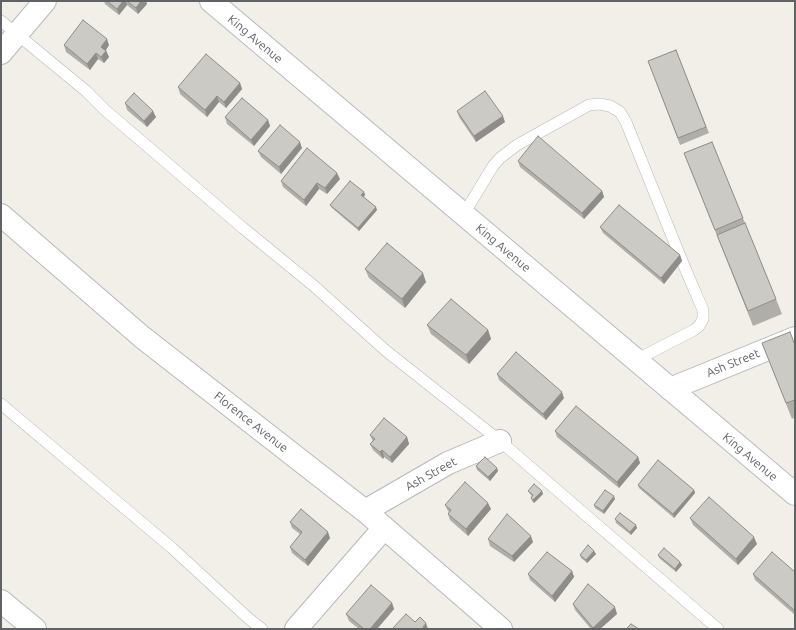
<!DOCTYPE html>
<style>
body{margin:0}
#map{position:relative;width:796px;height:630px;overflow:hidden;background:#f1efe8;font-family:Ubuntu,sans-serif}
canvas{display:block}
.frame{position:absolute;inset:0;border:2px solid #5f6368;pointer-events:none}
</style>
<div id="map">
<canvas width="796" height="630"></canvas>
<div class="frame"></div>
</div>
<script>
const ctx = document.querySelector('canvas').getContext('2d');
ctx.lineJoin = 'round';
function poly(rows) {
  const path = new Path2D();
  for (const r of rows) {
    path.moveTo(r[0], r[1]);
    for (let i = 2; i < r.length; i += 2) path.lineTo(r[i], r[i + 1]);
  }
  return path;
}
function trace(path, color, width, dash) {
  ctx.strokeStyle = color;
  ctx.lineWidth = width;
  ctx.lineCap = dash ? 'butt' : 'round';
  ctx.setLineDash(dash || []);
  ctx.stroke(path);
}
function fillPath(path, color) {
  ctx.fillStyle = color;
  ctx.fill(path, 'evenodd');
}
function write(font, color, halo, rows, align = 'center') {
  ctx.font = font + ' Ubuntu,sans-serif';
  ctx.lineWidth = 3;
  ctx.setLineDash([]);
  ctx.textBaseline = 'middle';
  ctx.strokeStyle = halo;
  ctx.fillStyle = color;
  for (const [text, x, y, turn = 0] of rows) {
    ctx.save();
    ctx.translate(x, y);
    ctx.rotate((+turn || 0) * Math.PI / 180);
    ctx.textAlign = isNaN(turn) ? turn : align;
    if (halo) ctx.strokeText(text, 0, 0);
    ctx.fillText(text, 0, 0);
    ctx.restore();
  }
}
const lane = poly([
 [1,21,86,91,105,110,243,228,314,286,385,350,500,441,718,629],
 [464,214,493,166,500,158,517,145,589,105,600,104,610,106,620,112,626,122,682,261,703,310,703,319,699,326,694,330,636,360],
 [1,404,172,548,248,618,262,629]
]);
const street = poly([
 [1,215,142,337,365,511,501,629],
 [670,389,795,338],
 [365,511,448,463,500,441],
 [296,629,384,528]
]);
const secondary = poly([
 [211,1,795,494],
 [1,53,45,1],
 [1,601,35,629]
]);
const wall = poly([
 [104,1,146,1,147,4,138,14,127,5,119,15,105,4],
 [64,45,109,45,106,50,109,57,104,63,98,59,90,70,66,52],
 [676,50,709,133,680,145,648,61],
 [240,83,242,89,226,108,219,102,207,117,180,94,178,87],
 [125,103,156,117,147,127,127,110],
 [457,111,505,122,476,142,459,117],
 [225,117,268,120,270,126,254,146,227,124],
 [712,142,745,223,776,299,782,314,753,326,684,153],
 [302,148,281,174,261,157,258,151],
 [518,161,602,191,604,197,584,219,520,167],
 [340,179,327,194,319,189,306,206,283,187,281,181],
 [364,192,365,195,364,197,377,210,359,231,332,208,330,205],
 [600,227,680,255,682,261,664,284,603,233],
 [365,269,426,282,405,308,369,278],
 [427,325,488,330,491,339,469,364,431,334],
 [762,343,795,345,795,417,792,419],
 [497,374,564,398,546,420,499,380],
 [555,431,638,457,640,463,619,488,557,437],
 [370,435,407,437,409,444,392,463,384,457,383,459,373,450,370,444,373,442],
 [476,466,497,468,498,471,490,481,477,470],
 [638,485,694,490,695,493,674,518,639,488],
 [528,491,542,491,543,494,534,503,532,501,531,498,532,496,530,494],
 [615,499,604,514,595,508,594,505],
 [445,505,491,509,468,536,450,520,448,514,449,512,448,511],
 [690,518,757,544,738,565,693,525],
 [615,519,637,528,631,535,616,523],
 [290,522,330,538,308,566,292,553,290,547,300,534,292,528],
 [488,539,533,542,514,562,490,546],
 [594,551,596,554,587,563,581,558,580,555],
 [658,555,680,562,682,565,676,572,659,558],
 [572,571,574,577,555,602,530,580,528,574],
 [795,572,795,615,755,580,753,574],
 [392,603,394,609,377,629,359,629,349,621,346,614],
 [573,604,617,614,600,629,591,629,575,610]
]);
const shadedWall = poly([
 [123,1,126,1,127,5,119,15,117,9],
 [141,1,146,1,147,4,138,14,136,8],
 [107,39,109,45,104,53,101,47],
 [106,51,109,57,104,63,101,57],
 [96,53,98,59,90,70,87,64],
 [240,83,242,89,226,108,224,102],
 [217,96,219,102,207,117,205,110],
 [153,111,156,117,147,127,144,121],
 [503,116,505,122,476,142,474,136],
 [268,120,270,126,254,146,251,140],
 [300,142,302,148,281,174,279,167],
 [337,173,340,179,327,194,325,188],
 [317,183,319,189,306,206,304,200],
 [602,191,604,197,584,219,582,213],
 [364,192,365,195,362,198,361,195],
 [376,207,377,210,359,231,358,228],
 [680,255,682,261,664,284,661,278],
 [423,273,426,282,405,308,402,299],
 [488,330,491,339,469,364,466,355],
 [562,392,564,398,546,420,543,414],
 [407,437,409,444,392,463,390,457],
 [382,450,384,457,383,459,380,452],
 [638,457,640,463,619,488,617,482],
 [497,468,498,471,490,481,488,477],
 [694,490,695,493,674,518,673,514],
 [542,491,543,494,534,503,533,500],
 [614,496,615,499,604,514,603,511],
 [488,503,491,509,468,536,466,529],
 [636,525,637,528,631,535,630,532],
 [328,532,330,538,308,566,305,560],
 [531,536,533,542,514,562,512,556],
 [754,537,757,544,738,565,736,559],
 [594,551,596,554,587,563,586,560],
 [680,562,682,565,676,572,675,569],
 [572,571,574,577,555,602,552,596],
 [392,603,394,609,377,629,370,629],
 [615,607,617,614,600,629,593,629,593,628],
 [426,623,428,629,423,629,423,627]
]);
const building = poly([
 [107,1,123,1,117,9,107,1],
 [127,1,141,1,136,8,127,1],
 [83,20,107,39,101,47,106,51,101,57,96,53,87,64,64,45,83,20],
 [676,50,706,127,678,138,648,61,676,50],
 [206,54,240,83,224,102,217,96,205,110,178,87,206,54],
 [485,91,503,116,474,136,457,111,485,91],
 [134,93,153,111,144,121,125,103,134,93],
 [242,98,268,120,251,140,225,117,242,98],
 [280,125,300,142,279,167,258,151,280,125],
 [538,136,602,191,582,213,518,161,538,136],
 [712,142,743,218,715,230,684,153,712,142],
 [307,148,337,173,325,188,317,183,304,200,281,181,307,148],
 [350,181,364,192,361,195,376,207,358,228,330,205,350,181],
 [619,205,680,255,661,278,600,227,619,205],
 [745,223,776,299,748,311,717,235,745,223],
 [387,243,423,273,402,299,365,269,387,243],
 [451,299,488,330,466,355,427,325,451,299],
 [790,332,795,345,795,400,786,403,762,343,790,332],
 [516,352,562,392,543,414,497,374,516,352],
 [576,406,638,457,617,482,555,431,576,406],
 [384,418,407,437,390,457,382,450,380,452,370,444,375,439,370,435,384,418],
 [485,457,497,468,488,477,476,466,485,457],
 [658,460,694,490,673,514,638,485,658,460],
 [465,482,488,503,466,529,448,514,451,510,445,505,465,482],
 [534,484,542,491,533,500,531,498,533,495,528,491,534,484],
 [605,490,614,496,603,511,594,505,605,490],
 [709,497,754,537,736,559,690,518,709,497],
 [301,509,328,532,305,560,290,547,302,532,290,522,301,509],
 [620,513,636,525,630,532,615,519,620,513],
 [507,514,531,536,512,556,488,539,507,514],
 [588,545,594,551,586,560,580,555,588,545],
 [664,548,680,562,675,569,658,555,664,548],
 [547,552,572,571,552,596,528,574,547,552],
 [772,552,795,572,795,611,753,574,772,552],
 [588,584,615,607,593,628,573,604,588,584],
 [371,585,392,603,370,629,364,629,346,614,371,585],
 [406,614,415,622,420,617,426,623,423,627,424,629,392,629,406,614],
 [631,624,639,629,626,629,631,624]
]);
const streetNames = [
 ["King Avenue",255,39,40],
 ["King Avenue",503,248,40],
 ["Ash Street",733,363,-22],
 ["Florence Avenue",251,422,38],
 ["King Avenue",750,457,40],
 ["Ash Street",431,474,-29]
];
trace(lane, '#b5b8bc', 12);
trace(street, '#b5b8bc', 24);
trace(secondary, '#b6babf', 24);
trace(lane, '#fff', 11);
trace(street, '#fff', 22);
trace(secondary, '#fff', 22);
fillPath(wall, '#afaea9');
fillPath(shadedWall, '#8f8d8a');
fillPath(building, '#cccac5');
trace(building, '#8f8d8a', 1);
write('12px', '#5f6368', '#fff', streetNames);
</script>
